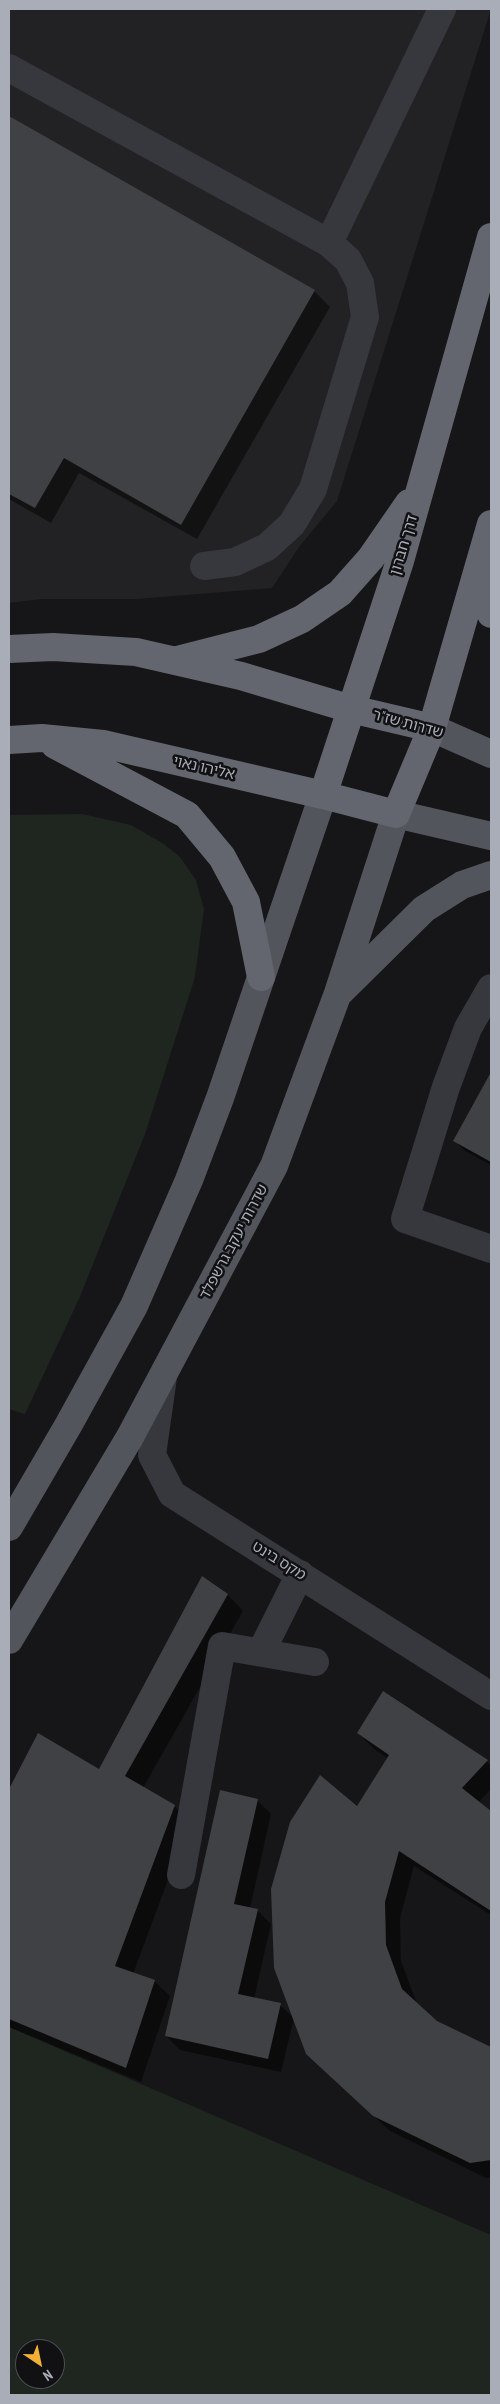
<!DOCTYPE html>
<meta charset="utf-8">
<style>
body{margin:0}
#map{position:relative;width:500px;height:2404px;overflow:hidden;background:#161618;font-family:"PT Sans Narrow",sans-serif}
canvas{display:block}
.frame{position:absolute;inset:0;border:10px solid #a8adb8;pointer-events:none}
.north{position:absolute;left:15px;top:2339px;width:50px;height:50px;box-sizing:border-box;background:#111113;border:1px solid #4d4f55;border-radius:50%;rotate:146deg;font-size:14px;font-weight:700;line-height:20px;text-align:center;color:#a8adb8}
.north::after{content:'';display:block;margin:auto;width:18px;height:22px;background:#f2b134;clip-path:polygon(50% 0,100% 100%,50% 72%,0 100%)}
</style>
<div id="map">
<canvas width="500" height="2404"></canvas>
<div class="frame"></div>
<div class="north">N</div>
</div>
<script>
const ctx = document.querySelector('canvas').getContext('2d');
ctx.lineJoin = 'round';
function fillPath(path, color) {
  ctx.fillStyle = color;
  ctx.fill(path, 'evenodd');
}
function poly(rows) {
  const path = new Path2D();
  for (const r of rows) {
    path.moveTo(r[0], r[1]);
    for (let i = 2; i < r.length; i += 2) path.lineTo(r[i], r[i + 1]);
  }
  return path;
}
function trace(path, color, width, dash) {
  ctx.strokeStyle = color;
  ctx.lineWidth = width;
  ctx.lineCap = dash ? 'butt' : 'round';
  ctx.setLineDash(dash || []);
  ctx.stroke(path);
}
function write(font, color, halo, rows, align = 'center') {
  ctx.font = font + ' "PT Sans Narrow","Noto Sans Hebrew",sans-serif';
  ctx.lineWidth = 5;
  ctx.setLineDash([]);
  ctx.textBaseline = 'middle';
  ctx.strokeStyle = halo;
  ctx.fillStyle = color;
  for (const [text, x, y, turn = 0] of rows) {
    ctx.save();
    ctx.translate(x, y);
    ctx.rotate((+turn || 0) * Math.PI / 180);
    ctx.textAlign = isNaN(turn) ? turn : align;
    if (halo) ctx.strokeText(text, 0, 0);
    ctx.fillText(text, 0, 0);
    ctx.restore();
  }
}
const built = poly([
 [9,9,491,9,337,501,299,547,272,588,137,599,42,599,9,603]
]);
const green = poly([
 [82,814,131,825,164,844,180,857,196,880,204,909,195,977,145,1134,79,1299,25,1414,9,1409,9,815],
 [9,2027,491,2235,491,2395,9,2395],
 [25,2349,55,2349,55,2379,25,2379]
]);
const shadow = poly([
 [9,118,314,291,330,307,197,539,79,473,51,523,9,499],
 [491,1075,491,1165,465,1151,455,1141],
 [203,1578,228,1595,243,1611,143,1788,174,1806,190,1821,133,1974,154,1981,170,1996,141,2082,9,2027,9,1791,38,1735,99,1770],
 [384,1692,491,1765,491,1789,479,1802,491,1812,491,1915,414,1866,400,1918,401,1961,417,2004,437,2022,491,2048,491,2177,486,2178,390,2131,323,2069,358,1808,389,1759,374,1749,358,1733],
 [257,1800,271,1814,250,1908,257,1910,271,1924,254,1999,280,2005,294,2018,281,2072,180,2050,166,2036]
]);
const building = poly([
 [9,116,315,290,181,525,64,458,35,508,9,494],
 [491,1072,491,1162,453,1141],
 [202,1576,228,1594,125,1776,175,1805,115,1966,155,1980,126,2068,9,2019,9,1789,38,1733,99,1769],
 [383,1691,488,1760,462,1788,491,1811,491,1911,399,1851,385,1902,386,1945,402,1989,437,2021,491,2047,491,2160,470,2163,373,2116,306,2054,274,1968,271,1889,290,1822,320,1775,357,1806,389,1755,357,1733],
 [220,1790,258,1799,234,1904,258,1909,238,1994,281,2003,268,2059,165,2036]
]);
const minor = poly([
 [9,68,329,243,348,260,360,283,365,317,313,489,292,524,267,547,235,562,204,566],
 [329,243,442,9],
 [491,988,468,1028,446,1087,405,1219,491,1249],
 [163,1377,152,1455,172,1494,491,1696],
 [261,1652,300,1574],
 [181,1875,222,1646,315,1662]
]);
const major = poly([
 [432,728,491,754],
 [341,991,424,909,462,885,491,875],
 [9,1527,69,1424,134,1306,189,1180,220,1098,323,795],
 [9,1640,130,1437,274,1166,338,993,396,814,491,836]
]);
const highway = poly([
 [488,566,487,593,491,614],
 [9,649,53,647,136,652,241,676,351,709,432,728],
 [177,660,259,639,302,619,340,593,371,558,409,503],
 [9,740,42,738,103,744,323,795,396,814,432,728,491,524],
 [55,745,187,815,222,857,246,902,261,977],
 [323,795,400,561,491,237]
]);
const streetNames = [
 ["דרך חברון",404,545,-73],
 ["שדרות שז\"ר",408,724,15],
 ["אליהו נאוי",204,768,13],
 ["שדרות יעקב גרשפלד",234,1242,-62],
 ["מקס בינט",279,1561,32]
];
fillPath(built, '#222225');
fillPath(green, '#1e261f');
fillPath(shadow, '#0007');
fillPath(building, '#404145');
trace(minor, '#37383d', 28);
trace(major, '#53555c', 28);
trace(highway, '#63666e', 28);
write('15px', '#a8adb8', '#111113', streetNames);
</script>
